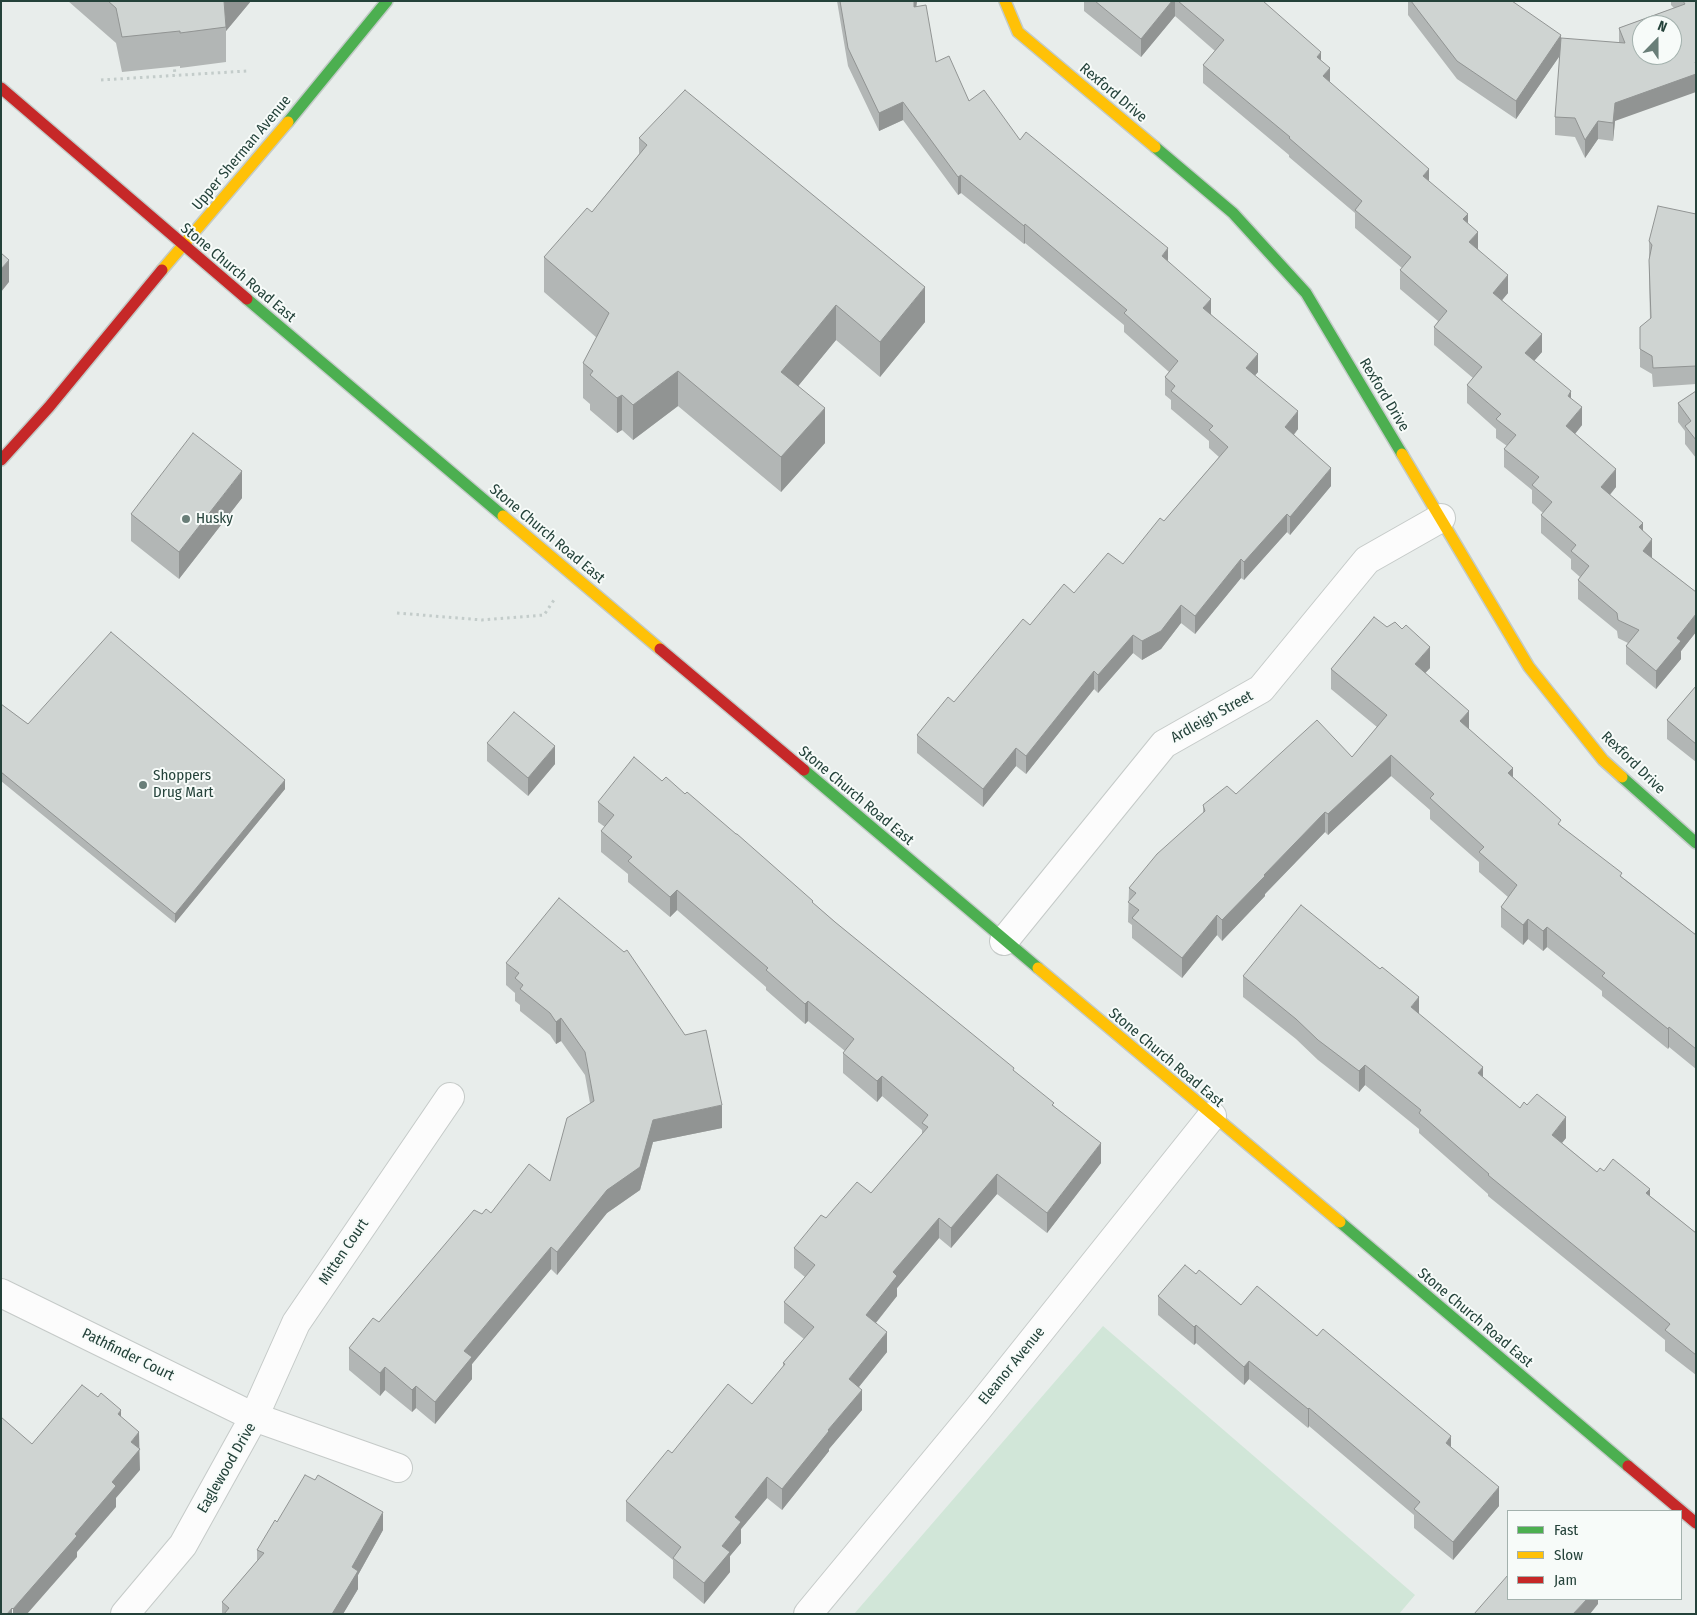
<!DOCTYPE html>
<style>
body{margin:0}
#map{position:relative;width:1697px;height:1615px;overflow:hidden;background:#e8edeb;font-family:"Fira Sans Condensed",sans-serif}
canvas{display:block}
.frame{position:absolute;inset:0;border:2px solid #24423a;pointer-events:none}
.legend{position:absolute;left:1507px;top:1510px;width:175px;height:90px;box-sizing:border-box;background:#f7fbf9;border:1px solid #a3b1ad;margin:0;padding:6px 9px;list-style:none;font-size:15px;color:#24423a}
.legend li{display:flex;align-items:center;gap:10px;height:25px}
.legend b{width:25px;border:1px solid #a3b1ad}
.north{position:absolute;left:1632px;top:15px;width:50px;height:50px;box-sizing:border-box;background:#f7fbf9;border:1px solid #a3b1ad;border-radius:50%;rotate:22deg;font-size:14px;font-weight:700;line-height:20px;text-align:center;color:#24423a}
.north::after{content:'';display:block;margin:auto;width:18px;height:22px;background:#697e78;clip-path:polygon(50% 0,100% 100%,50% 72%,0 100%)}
</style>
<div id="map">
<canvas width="1697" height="1615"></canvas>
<div class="frame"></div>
<ul class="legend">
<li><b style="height:6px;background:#4caf50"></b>Fast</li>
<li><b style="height:6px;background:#ffc107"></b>Slow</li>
<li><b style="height:6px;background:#c62828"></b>Jam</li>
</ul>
<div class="north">N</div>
</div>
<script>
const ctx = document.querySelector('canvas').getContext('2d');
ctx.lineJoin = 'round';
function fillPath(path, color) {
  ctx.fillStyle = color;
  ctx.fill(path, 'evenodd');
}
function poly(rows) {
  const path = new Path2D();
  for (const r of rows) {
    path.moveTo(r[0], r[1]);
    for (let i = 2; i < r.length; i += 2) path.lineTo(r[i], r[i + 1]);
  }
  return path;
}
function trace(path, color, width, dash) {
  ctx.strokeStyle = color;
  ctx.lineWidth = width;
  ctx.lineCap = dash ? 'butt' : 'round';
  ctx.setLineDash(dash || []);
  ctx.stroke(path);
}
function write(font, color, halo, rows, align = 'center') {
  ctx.font = font + ' "Fira Sans Condensed",sans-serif';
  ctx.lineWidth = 4;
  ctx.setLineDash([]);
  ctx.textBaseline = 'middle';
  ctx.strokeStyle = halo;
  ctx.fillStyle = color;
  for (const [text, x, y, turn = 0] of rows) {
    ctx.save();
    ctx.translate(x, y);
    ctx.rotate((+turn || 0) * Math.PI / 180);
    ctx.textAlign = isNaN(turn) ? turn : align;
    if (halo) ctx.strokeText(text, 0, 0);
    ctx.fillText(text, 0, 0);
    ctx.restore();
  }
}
const green = poly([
 [1103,1326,1415,1595,1399,1614,854,1614]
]);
const path = poly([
 [174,63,175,76],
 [101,80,247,71],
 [397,613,482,620,544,615,554,600]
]);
const street = poly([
 [1004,941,1164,744,1261,689,1367,560,1441,518],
 [1,1293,254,1417,398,1468],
 [125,1614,183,1545,254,1417,296,1323,450,1097],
 [808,1614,977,1410,1212,1116]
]);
const fast = poly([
 [288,122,387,1],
 [1155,147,1233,213,1306,293,1402,454],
 [247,299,503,516],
 [804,770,1038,968],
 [1622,777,1696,843],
 [1340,1222,1628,1466]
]);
const slow = poly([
 [1005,1,1018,32,1155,147],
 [162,270,288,122],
 [1402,454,1529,667,1603,760,1622,777],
 [503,516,660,649],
 [1038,968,1340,1222]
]);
const jam = poly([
 [1,88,247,299],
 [1,460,49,407,162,270],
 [660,649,804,770],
 [1628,1466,1696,1523]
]);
const wall = poly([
 [68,1,251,1,226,31,226,62,180,68,180,66,122,72,116,43],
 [837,1,917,1,916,7,936,62,969,101,1020,140,1168,261,1258,372,1255,375,1298,429,1294,435,1331,486,1290,535,1287,532,1244,580,1241,578,1195,634,1181,623,1161,649,1142,660,1133,653,1098,693,1094,689,1026,774,1016,766,983,807,917,753,917,735,954,702,1030,625,1074,593,1123,564,1164,521,1219,457,1209,448,1209,441,1171,409,1171,400,1165,395,1165,377,1169,372,1124,332,1124,325,1025,243,1024,244,961,193,958,195,903,120,879,131,848,66],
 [1084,1,1263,1,1321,60,1330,83,1429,181,1468,224,1478,249,1508,293,1502,300,1542,352,1534,361,1571,399,1582,425,1575,434,1616,487,1610,495,1643,531,1652,557,1652,558,1696,592,1696,632,1681,651,1681,659,1656,689,1626,664,1626,646,1628,643,1618,638,1617,631,1578,599,1578,580,1580,577,1571,569,1571,559,1541,533,1541,515,1543,513,1532,503,1532,490,1504,467,1504,449,1507,446,1496,438,1496,429,1467,403,1467,385,1473,378,1434,345,1434,327,1438,321,1400,289,1400,270,1402,268,1355,228,1355,213,1289,157,1289,155,1203,83,1203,65,1215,51,1175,16,1141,57,1084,11],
 [1408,1,1512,1,1561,42,1619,42,1619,28,1674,8,1671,5,1671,1,1696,1,1615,121,1613,141,1598,139,1585,158,1575,137,1555,135,1555,117,1560,55,1516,119,1457,79,1408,15],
 [639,138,925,322,880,377,836,340,798,386,825,443,781,492,678,406,633,440,622,430,617,433,590,410,590,404,583,398,583,363,597,338,544,292,544,257,592,212,639,154],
 [1696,214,1696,384,1653,387,1652,374,1640,367,1640,327,1650,319,1649,278,1649,241],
 [1696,391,1696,458,1685,444,1685,431,1678,422,1678,403],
 [242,498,179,579,131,541,131,514],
 [1430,668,1425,673,1469,729,1513,777,1561,826,1622,877,1696,935,1696,1069,1669,1047,1668,1049,1602,996,1602,991,1547,947,1543,951,1528,939,1523,945,1501,927,1501,907,1508,897,1479,872,1479,862,1430,819,1430,810,1391,776,1328,835,1325,832,1265,894,1265,896,1222,941,1217,935,1182,978,1132,938,1132,925,1128,922,1129,888,1203,813,1203,805,1352,757,1377,727,1331,689,1331,669],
 [1696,686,1696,762,1667,739,1667,720],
 [1,704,28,724,285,789,175,923,1,781],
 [487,743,555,764,528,796,487,761],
 [598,802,813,903,835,922,1014,1071,1054,1106,1101,1163,1047,1233,997,1194,951,1248,939,1238,897,1288,897,1296,876,1323,887,1352,859,1387,862,1410,829,1449,829,1451,782,1510,767,1498,741,1529,741,1543,730,1556,730,1572,704,1604,673,1578,673,1560,626,1521,626,1501,672,1453,752,1404,783,1367,783,1363,804,1339,784,1323,784,1302,805,1277,794,1268,794,1248,826,1218,871,1193,922,1134,922,1130,882,1096,877,1102,843,1073,843,1053,845,1051,808,1021,805,1024,766,990,766,987,677,910,670,917,628,882,628,874,601,852,601,831,605,827,598,822],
 [506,963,722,1128,653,1142,640,1190,607,1213,557,1275,551,1269,472,1364,472,1379,435,1424,416,1408,412,1412,385,1390,380,1396,349,1370,349,1348,379,1322,482,1214,491,1213,550,1181,590,1103,585,1075,561,1041,556,1044,550,1035,520,1011,520,1005,515,1001,515,993,506,985],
 [1243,976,1419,1014,1483,1077,1520,1108,1566,1138,1562,1143,1597,1172,1604,1171,1650,1196,1696,1233,1696,1375,1665,1351,1665,1340,1488,1196,1488,1194,1419,1133,1419,1129,1365,1085,1359,1092,1318,1060,1296,1039,1243,997],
 [1196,1274,1451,1447,1499,1506,1453,1560,1414,1528,1414,1515,1309,1426,1308,1428,1249,1379,1244,1385,1196,1343,1194,1345,1158,1315,1158,1296],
 [315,1480,383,1530,358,1575,358,1589,343,1614,222,1614,222,1602,257,1561,257,1550,277,1522]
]);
const shadedWall = poly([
 [224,1,251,1,226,31,226,27],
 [914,1,917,1,914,26],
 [1172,1,1175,1,1175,16,1141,57,1141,39],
 [1561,35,1561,54,1516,119,1516,101],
 [1321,52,1321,70,1317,57],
 [1695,62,1696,62,1696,92,1615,121,1613,141,1613,123,1615,103],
 [1330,68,1330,86,1323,76],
 [903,102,903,120,879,131,879,113],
 [1598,121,1598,139,1585,158,1585,140],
 [1429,169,1429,187,1423,176],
 [961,175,961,193,958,195,958,177],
 [1468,214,1468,232,1463,219],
 [1025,224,1025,243,1024,244,1024,226],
 [1478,232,1478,250,1469,242],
 [1168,248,1168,267,1162,256],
 [9,260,9,282,1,292,1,269],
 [1508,275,1508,293,1493,311,1493,293],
 [925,287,925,322,880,377,880,342],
 [1211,299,1211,317,1203,308],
 [836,305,836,340,781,407,781,372],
 [1542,334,1542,352,1525,371,1525,353],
 [1258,354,1258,372,1246,386,1246,368],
 [678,371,678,406,633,440,633,405],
 [1571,391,1571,409,1568,396],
 [622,395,622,430,617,433,617,398],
 [1582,407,1582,425,1566,445,1566,426],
 [825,408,825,443,781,492,781,457],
 [1298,411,1298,429,1285,445,1285,427],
 [1331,468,1331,486,1290,535,1290,517],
 [1616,469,1616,487,1601,505,1601,487],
 [242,471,242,498,179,579,179,552],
 [1287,514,1287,532,1244,580,1244,562],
 [1643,523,1643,541,1639,527],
 [1652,539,1652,557,1643,570,1643,551],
 [1241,559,1241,578,1195,634,1195,616],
 [1181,605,1181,623,1161,649,1142,660,1142,641],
 [1696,614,1696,632,1681,651,1681,659,1656,689,1656,671,1677,638],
 [1133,635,1133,653,1098,693,1098,675],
 [1430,647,1430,668,1415,684,1415,664],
 [1094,671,1094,689,1026,774,1026,756],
 [1469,711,1469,731,1460,721],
 [555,746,555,764,528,796,528,778],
 [1016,748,1016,766,983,807,983,789],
 [1391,755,1391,776,1328,835,1328,814],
 [1513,768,1513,788,1508,773],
 [285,780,285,789,175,923,175,914],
 [1325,812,1325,832,1265,894,1265,896,1222,941,1222,920,1264,875],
 [677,890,677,910,670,917,670,897],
 [1217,915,1217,935,1182,978,1182,958],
 [1528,919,1528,939,1523,945,1523,925],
 [1547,927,1547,947,1543,951,1543,931],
 [1419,997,1419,1017,1411,1007],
 [808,1001,808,1021,805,1024,805,1004],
 [561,1018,561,1041,556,1044,556,1022],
 [1669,1027,1669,1047,1668,1049,1668,1029],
 [1365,1065,1365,1085,1359,1092,1359,1071],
 [1483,1067,1483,1087,1478,1073],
 [882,1076,882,1096,877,1102,877,1081],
 [722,1105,722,1128,653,1142,640,1190,607,1213,557,1275,557,1252,653,1120],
 [1566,1117,1566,1138,1552,1155,1552,1135],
 [1101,1143,1101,1163,1047,1233,1047,1213],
 [997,1174,997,1194,951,1248,951,1228],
 [1650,1189,1650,1209,1646,1193],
 [939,1218,939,1238,897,1288,897,1296,866,1335,866,1315,893,1272],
 [551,1247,551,1269,472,1364,472,1379,435,1424,435,1402,464,1351],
 [1196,1325,1196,1343,1194,1345,1194,1327],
 [887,1332,887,1352,849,1399,849,1379],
 [1249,1361,1249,1379,1244,1385,1244,1367],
 [385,1367,385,1390,380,1396,380,1373],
 [416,1386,416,1408,412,1412,412,1390],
 [862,1390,862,1410,829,1449,829,1451,782,1510,782,1489,828,1430],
 [1309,1408,1309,1426,1308,1428,1308,1409],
 [121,1410,121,1431,118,1414],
 [139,1432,140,1470,116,1498,116,1507,77,1552,77,1557,27,1614,13,1614,13,1609,75,1534,112,1482,131,1442],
 [1451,1436,1451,1455,1446,1443],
 [767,1477,767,1498,741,1529,741,1543,730,1556,730,1572,704,1604,704,1583,735,1517],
 [1499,1487,1499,1506,1453,1560,1453,1542],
 [383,1512,383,1530,358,1575,358,1589,343,1614,332,1614,352,1567],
 [1587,1599,1598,1599,1598,1604,1590,1614,1573,1614],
 [12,1608,12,1614,7,1614]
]);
const building = poly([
 [108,1,224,1,226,27,180,33,180,31,122,37,116,8,108,1],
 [840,1,914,1,914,7,926,5,936,62,949,56,969,101,984,90,1020,140,1026,132,1168,248,1162,256,1211,299,1203,308,1258,354,1246,368,1298,411,1285,427,1331,468,1290,517,1287,514,1244,562,1241,559,1195,616,1181,605,1161,631,1142,641,1133,635,1098,675,1094,671,1026,756,1016,748,983,789,917,735,948,697,954,702,1023,619,1030,625,1064,584,1074,593,1108,553,1123,564,1160,518,1164,521,1228,447,1209,430,1213,426,1171,391,1175,386,1165,377,1178,361,1124,313,1127,310,1025,224,1024,226,961,175,958,177,903,102,879,113,848,48,840,1],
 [1095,1,1172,1,1141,39,1095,1],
 [1178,1,1263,1,1321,52,1317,57,1330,68,1323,76,1429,169,1423,176,1468,214,1463,219,1478,232,1469,242,1508,275,1493,293,1542,334,1525,353,1571,391,1568,396,1582,407,1566,426,1616,469,1601,487,1643,523,1639,527,1652,539,1643,551,1696,592,1696,614,1677,638,1681,641,1656,671,1626,646,1639,630,1618,620,1617,613,1578,580,1589,566,1571,551,1576,545,1541,515,1552,502,1532,485,1539,477,1504,449,1516,435,1496,419,1501,414,1467,385,1482,367,1434,327,1447,311,1400,270,1411,257,1355,210,1362,201,1289,138,1290,137,1203,65,1224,40,1178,1],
 [1411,1,1512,1,1561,35,1516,101,1457,61,1411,1],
 [1683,1,1696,1,1696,62,1695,62,1696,64,1696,74,1615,103,1613,123,1598,121,1585,140,1575,118,1555,117,1561,38,1625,43,1619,28,1685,4,1683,1],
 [1642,25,1672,25,1672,55,1642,55,1642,25],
 [685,90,925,287,880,342,836,305,781,372,825,408,781,457,678,371,633,405,622,395,617,398,590,375,593,371,583,363,609,313,544,257,587,208,592,212,647,145,639,138,685,90],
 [1658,206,1696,214,1696,366,1653,368,1652,356,1640,349,1640,327,1651,318,1649,260,1652,245,1649,241,1658,206],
 [1,253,9,260,1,269,1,253],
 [1696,391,1696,440,1685,426,1691,421,1678,403,1696,391],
 [193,433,242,471,179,552,131,514,193,433],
 [1374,617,1387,627,1395,622,1402,629,1406,625,1430,647,1415,664,1469,711,1460,721,1513,768,1508,773,1561,820,1558,824,1622,873,1620,876,1696,935,1696,1049,1669,1027,1668,1029,1602,976,1605,973,1547,927,1543,931,1528,919,1523,925,1501,907,1517,885,1479,852,1484,847,1430,798,1434,794,1391,755,1328,814,1325,812,1264,875,1265,876,1222,920,1217,915,1182,958,1132,918,1139,910,1128,902,1136,893,1129,888,1157,854,1205,811,1203,805,1227,786,1236,794,1317,720,1352,757,1387,715,1331,669,1374,617],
 [111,632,285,780,175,914,1,772,1,704,28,724,111,632],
 [1696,686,1696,744,1667,720,1696,686],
 [514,712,555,746,528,778,487,743,514,712],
 [634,757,662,781,666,777,685,794,687,792,736,834,737,834,813,901,812,902,835,922,1014,1068,1013,1070,1054,1103,1052,1105,1101,1143,1047,1213,997,1174,951,1228,939,1218,893,1272,897,1276,866,1315,887,1332,849,1379,862,1390,828,1430,829,1431,782,1489,767,1477,735,1517,741,1522,722,1546,730,1552,704,1583,673,1558,681,1547,626,1501,668,1450,672,1453,728,1384,752,1404,785,1364,783,1363,814,1327,784,1302,815,1265,794,1248,821,1215,826,1218,857,1182,871,1193,928,1127,922,1123,928,1115,882,1076,877,1081,843,1053,854,1039,808,1001,805,1004,766,970,768,968,677,890,670,897,628,861,632,857,601,831,614,815,598,802,634,757],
 [559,898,624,952,627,950,685,1035,706,1030,722,1105,653,1120,640,1167,607,1190,557,1252,551,1247,464,1351,472,1357,435,1402,416,1386,412,1390,385,1367,380,1373,349,1348,373,1318,379,1322,474,1210,482,1214,486,1209,491,1213,529,1164,550,1181,567,1118,594,1101,585,1052,561,1018,556,1022,550,1013,520,989,523,985,515,978,519,973,506,963,559,898],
 [1301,905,1380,969,1382,967,1419,997,1411,1007,1483,1067,1478,1073,1520,1108,1524,1102,1527,1105,1537,1094,1566,1117,1552,1135,1597,1172,1600,1168,1604,1171,1613,1159,1650,1189,1646,1193,1696,1233,1696,1355,1665,1330,1670,1324,1488,1175,1489,1174,1419,1113,1421,1110,1365,1065,1359,1071,1318,1040,1296,1019,1243,976,1301,905],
 [1185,1265,1196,1274,1199,1270,1241,1305,1257,1286,1317,1336,1323,1329,1451,1436,1446,1443,1499,1487,1453,1542,1414,1509,1420,1502,1309,1408,1308,1409,1249,1361,1244,1367,1196,1325,1194,1327,1158,1296,1185,1265],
 [82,1385,98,1397,101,1393,121,1410,118,1414,139,1432,131,1442,140,1449,112,1482,116,1486,75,1534,77,1536,13,1609,12,1608,7,1614,1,1614,1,1417,32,1444,82,1385],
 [305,1475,315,1480,318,1475,383,1512,352,1567,358,1571,332,1614,224,1614,229,1608,222,1602,264,1553,257,1550,275,1520,277,1522,305,1475],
 [1508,1575,1508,1599,1587,1599,1573,1614,1474,1614,1508,1575]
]);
const markers = [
 [186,519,5,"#697e78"],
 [143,785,5,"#697e78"]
];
const streetNames = [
 ["Rexford Drive",1113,93,40],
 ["Upper Sherman Avenue",242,153,-50],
 ["Stone Church Road East",238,273,40],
 ["Rexford Drive",1384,395,59],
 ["Stone Church Road East",547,534,40],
 ["Ardleigh Street",1212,717,-29],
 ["Rexford Drive",1633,763,44],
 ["Stone Church Road East",856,796,40],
 ["Stone Church Road East",1166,1058,40],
 ["Mitten Court",344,1252,-56],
 ["Stone Church Road East",1475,1318,40],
 ["Pathfinder Court",128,1355,26],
 ["Eleanor Avenue",1012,1366,-51],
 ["Eaglewood Drive",227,1468,-60]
];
const poiNames = [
 ["Husky",196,519],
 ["Shoppers",153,776],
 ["Drug Mart",153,793]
];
fillPath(green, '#d1e6d8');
trace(street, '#c5cac8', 30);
trace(fast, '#c3cbc8', 14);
trace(slow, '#c3cbc8', 14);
trace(jam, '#c3cbc8', 14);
trace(path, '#c3ccca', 3, [2.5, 4]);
trace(street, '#fcfcfc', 28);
trace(fast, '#4caf50', 11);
trace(slow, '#ffc107', 11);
trace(jam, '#c62828', 11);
fillPath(wall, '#b2b6b5');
fillPath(shadedWall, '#919493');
fillPath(building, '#cfd4d2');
trace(building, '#919493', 1);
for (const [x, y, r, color] of markers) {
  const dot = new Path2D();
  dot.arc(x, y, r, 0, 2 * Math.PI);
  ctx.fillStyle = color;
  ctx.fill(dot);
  trace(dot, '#f7fbf9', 2);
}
write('15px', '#24423a', '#f7fbf9', streetNames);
write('15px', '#24423a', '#f7fbf9', poiNames, 'left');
</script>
